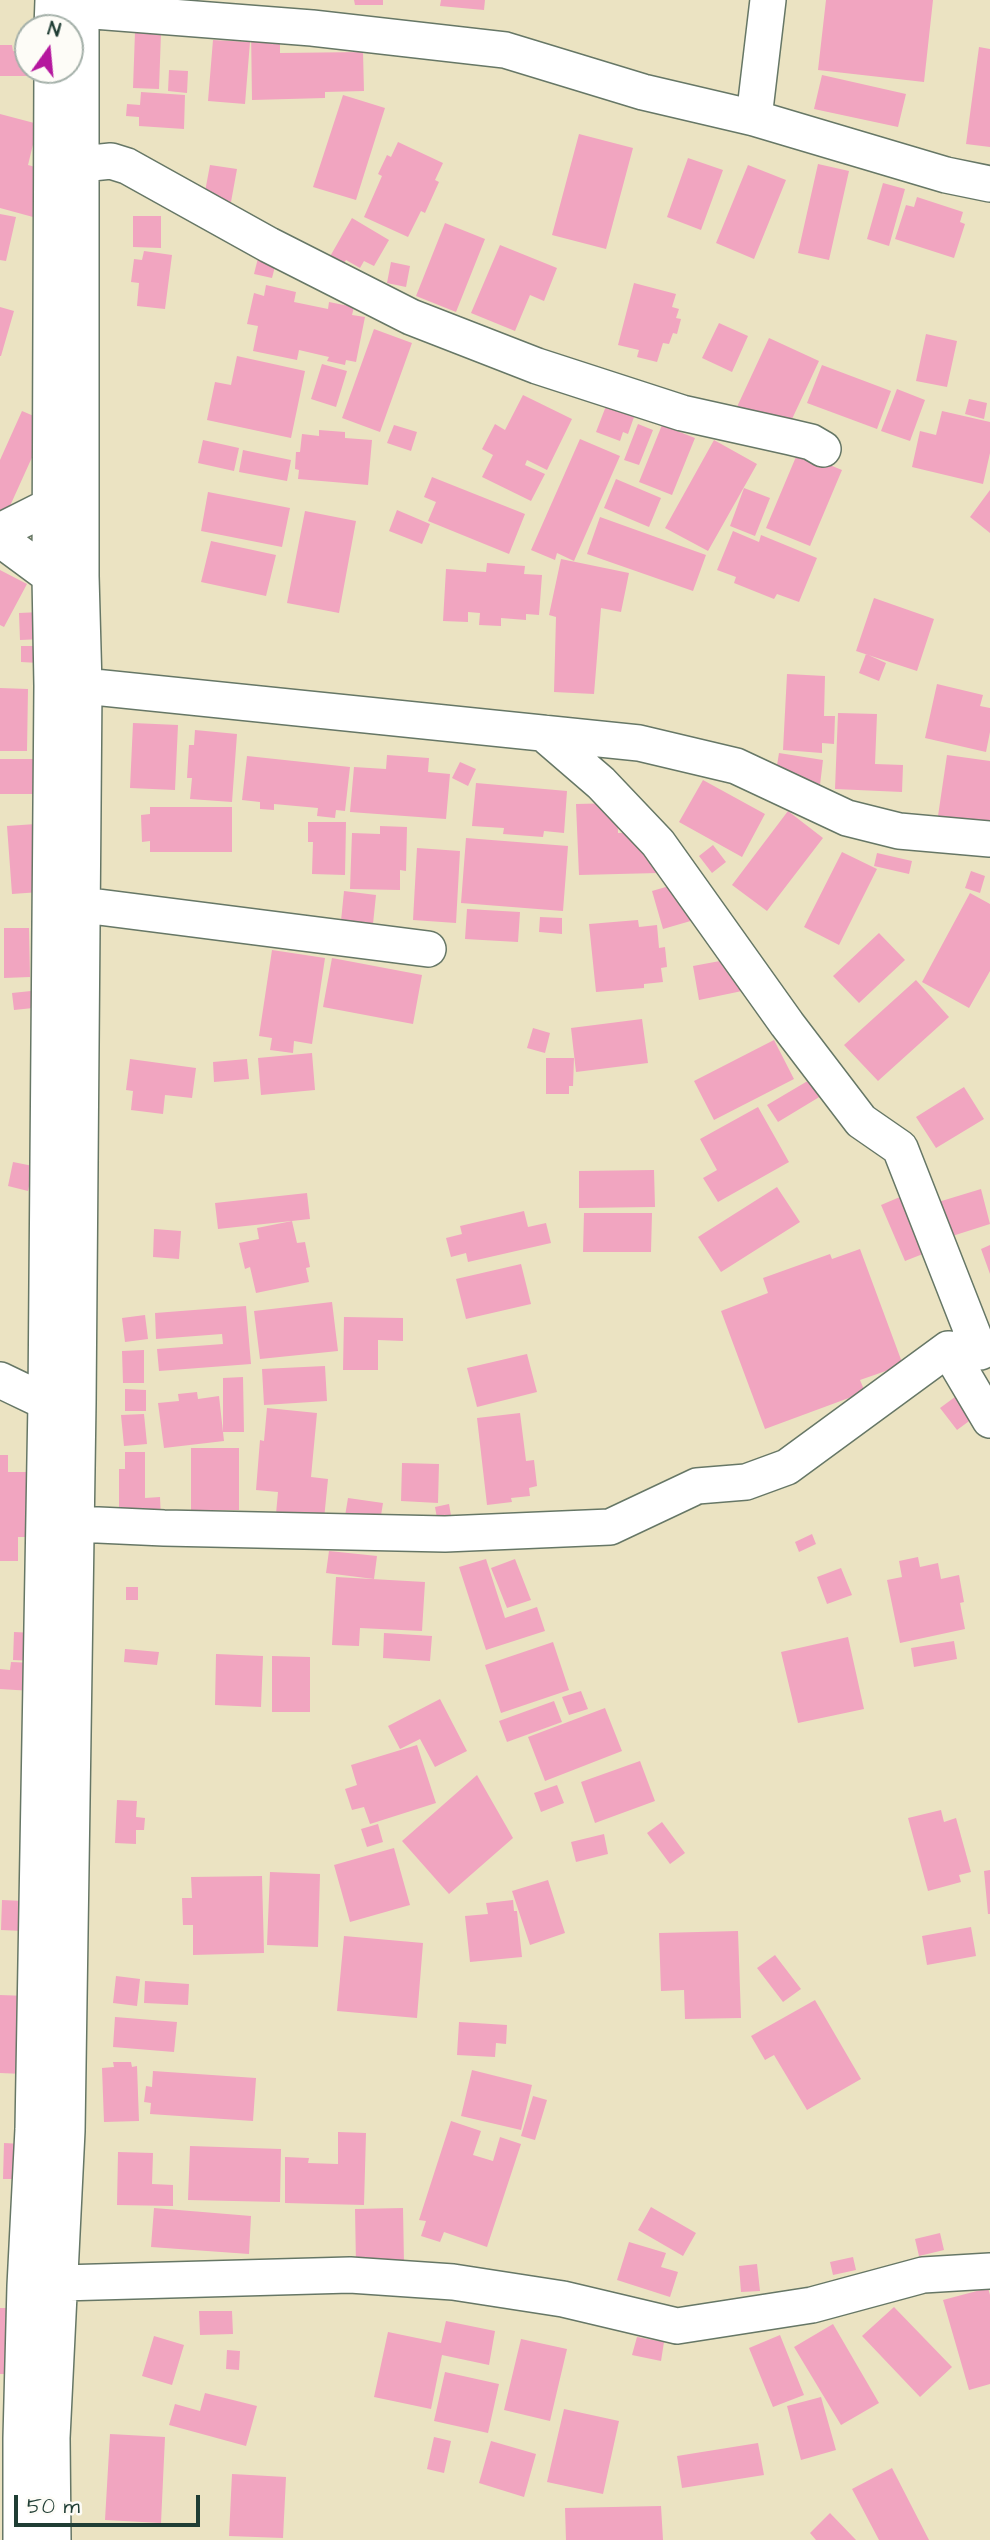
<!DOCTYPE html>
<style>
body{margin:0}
#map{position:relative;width:990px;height:2540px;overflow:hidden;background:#ebe3c2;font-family:"Architects Daughter",sans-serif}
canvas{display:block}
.north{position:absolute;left:14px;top:14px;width:70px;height:70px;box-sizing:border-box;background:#fdfcf7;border:2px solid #a4b0a9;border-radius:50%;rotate:15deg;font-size:19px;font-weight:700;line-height:28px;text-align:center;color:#1f3d34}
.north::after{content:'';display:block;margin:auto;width:24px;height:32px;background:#b5179e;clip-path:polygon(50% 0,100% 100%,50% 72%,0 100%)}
.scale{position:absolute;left:14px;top:2495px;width:186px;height:32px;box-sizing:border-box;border:4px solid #1f3d34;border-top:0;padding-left:9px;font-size:21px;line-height:24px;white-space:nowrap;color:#1f3d34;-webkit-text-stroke:5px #fdfcf7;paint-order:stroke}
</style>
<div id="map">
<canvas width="990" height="2540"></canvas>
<div class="north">N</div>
<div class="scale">50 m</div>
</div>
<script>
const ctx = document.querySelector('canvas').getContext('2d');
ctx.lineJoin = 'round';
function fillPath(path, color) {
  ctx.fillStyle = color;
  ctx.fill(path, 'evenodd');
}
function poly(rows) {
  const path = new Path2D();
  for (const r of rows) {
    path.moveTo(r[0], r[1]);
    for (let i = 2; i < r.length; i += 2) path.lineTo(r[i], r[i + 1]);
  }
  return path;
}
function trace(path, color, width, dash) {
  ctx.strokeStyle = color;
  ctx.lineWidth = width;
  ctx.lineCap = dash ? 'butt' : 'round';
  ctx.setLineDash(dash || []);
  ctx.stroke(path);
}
const building = poly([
 [354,0,383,0,383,5,355,5],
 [441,0,485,0,484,10,440,6],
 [826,0,933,0,924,82,818,70],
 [251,29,280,29,280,53,363,52,364,91,325,92,325,98,252,100],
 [135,32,161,33,159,89,133,88],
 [213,40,250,42,245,104,208,101],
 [0,45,12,45,13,51,28,51,28,70,38,70,38,76,0,76],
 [979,47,990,49,990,147,966,144],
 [169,70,188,71,187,93,168,91],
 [822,75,906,94,898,127,814,109],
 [141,92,185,95,184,129,139,126,139,117,126,116,127,104,140,105],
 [343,95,385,108,356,200,313,187],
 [0,114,38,124,28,165,46,170,33,217,0,208],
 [579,134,633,148,606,249,552,235],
 [398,142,443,163,435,180,439,182,425,213,421,211,408,237,364,217,382,176,378,174,387,155,391,157],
 [688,158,723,170,701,230,667,217],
 [818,164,849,171,829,260,798,253],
 [210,165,237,169,231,202,204,197],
 [748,165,786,180,754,259,716,243],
 [883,183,905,189,889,246,867,239],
 [917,197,963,212,960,222,965,224,954,258,895,239,906,205,914,207],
 [0,214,16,217,6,261,0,260],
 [133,216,161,216,161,248,133,247],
 [352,218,389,240,374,266,364,261,360,268,346,260,341,268,328,260],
 [445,223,485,239,456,312,416,296],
 [500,245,557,268,544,301,530,295,515,331,471,313],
 [260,250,278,255,272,278,254,274],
 [144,251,172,255,165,309,137,306,139,283,131,282,134,259,142,260],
 [391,262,410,266,406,287,387,283],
 [634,283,676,294,672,307,679,309,676,318,681,319,677,334,673,333,669,344,663,343,657,362,637,357,639,350,618,345],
 [266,285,296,292,294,302,328,309,329,302,354,307,352,315,365,317,356,362,346,360,345,365,327,361,329,357,299,350,297,360,253,351,258,326,247,324,254,293,264,296],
 [0,307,14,311,1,356,0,356],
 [719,323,748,336,732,372,702,358],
 [374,329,412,343,380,432,342,418],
 [926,334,957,341,947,387,916,381],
 [769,338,819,361,786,432,736,409],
 [237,356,305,371,291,438,207,420,215,382,231,385],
 [322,364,347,371,336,407,311,399],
 [822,365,891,391,877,429,807,403],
 [897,389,925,400,910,441,881,431],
 [523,395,572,419,547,470,527,460,525,465,545,474,531,501,482,477,493,455,482,449,495,424,505,430],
 [969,399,987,403,984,419,965,414],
 [606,406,634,417,628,434,623,432,620,441,596,432],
 [22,411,48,422,5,517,0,515,0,460],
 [942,411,990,422,990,453,983,484,912,467,920,431,936,435],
 [638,424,653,430,639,465,624,460],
 [394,425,417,432,411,451,387,443],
 [662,425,695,438,672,495,639,482],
 [319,430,345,432,345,438,372,440,368,485,298,479,299,470,295,469,296,452,300,452,302,434,319,436],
 [580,439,620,456,574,561,557,553,555,560,531,550],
 [203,440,239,448,234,471,198,463],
 [714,440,757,464,708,551,665,528],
 [243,450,291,460,287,481,239,472],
 [798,452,842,470,810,546,766,528],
 [432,477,525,514,509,554,428,521,436,502,424,497],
 [616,479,661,498,649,527,604,508],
 [744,488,770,498,755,536,730,526],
 [990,490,990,533,970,517],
 [208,492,290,508,282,547,201,531],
 [397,510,430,524,422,544,389,531],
 [305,511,356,521,339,613,287,603],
 [600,517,706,555,693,591,587,554],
 [733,531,759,542,761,535,817,558,799,602,777,594,774,599,734,583,736,577,717,570],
 [211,541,276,555,266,596,201,582],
 [561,559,629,573,621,612,601,608,594,694,554,692,556,617,549,615],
 [487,563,525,566,524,574,542,575,539,615,526,614,526,620,501,618,501,626,479,625,480,613,468,612,468,622,443,621,446,569,486,572],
 [0,570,27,584,4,627,0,625],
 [874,598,934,619,917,671,856,651],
 [41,612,43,639,20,640,19,613],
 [21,646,39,646,39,663,21,662],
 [866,654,886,663,879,681,859,673],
 [787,674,825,676,824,716,835,716,834,744,822,743,822,753,783,750],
 [937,684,983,695,980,706,990,708,990,732,986,752,925,738],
 [0,688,28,689,27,751,0,751],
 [838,713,877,714,875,764,903,765,902,792,835,789],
 [133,723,178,725,175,790,130,788],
 [195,730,237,734,232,802,190,799,192,778,187,778,189,745,194,745],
 [779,753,823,760,820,785,775,778],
 [387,755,429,758,428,772,450,774,446,819,350,812,354,767,386,769],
 [947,755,990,761,990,824,938,816],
 [247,756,350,767,345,811,336,810,335,818,317,816,318,808,274,804,274,810,260,809,260,802,242,800],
 [0,759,33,759,33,794,0,794],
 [460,762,476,769,468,786,452,778],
 [703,780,765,814,742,857,679,822],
 [476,783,567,791,564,833,544,831,543,837,503,834,504,828,472,826],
 [617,803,618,833,646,832,658,873,579,875,576,804],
 [150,807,232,807,232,852,150,852,150,841,142,842,141,815,150,814],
 [788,811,823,838,767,911,732,885],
 [308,822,346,822,345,875,312,874,313,842,308,842],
 [36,824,40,892,12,894,7,826],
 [380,826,407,827,406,871,400,870,400,890,350,889,352,833,380,834],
 [466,838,568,846,563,911,461,903],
 [713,845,726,862,712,873,699,856],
 [417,848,460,851,456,923,413,920],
 [842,852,877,869,839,945,804,927],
 [877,853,912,861,909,874,874,866],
 [971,871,985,876,980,893,965,888],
 [683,882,694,920,663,929,652,891],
 [344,891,376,895,373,924,341,921],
 [970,893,990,904,990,971,969,1008,922,982],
 [467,909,520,912,518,942,465,939],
 [540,917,562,918,562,934,539,932],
 [638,920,639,927,657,925,659,948,665,947,667,967,661,968,663,982,644,984,644,988,596,992,589,924],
 [4,928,29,928,30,977,4,978],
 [879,933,905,960,859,1003,833,976],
 [272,950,325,958,312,1044,294,1041,293,1053,270,1050,272,1038,259,1036],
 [332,958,422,975,413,1024,323,1007],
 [736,958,742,991,699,1000,693,966],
 [916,980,949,1017,878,1081,844,1045],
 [31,991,33,1008,14,1010,12,993],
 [642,1019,648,1063,576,1072,571,1028],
 [533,1028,550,1033,545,1053,527,1048],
 [774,1040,794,1079,714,1120,694,1081],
 [312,1053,315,1090,261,1095,258,1058],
 [546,1058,574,1058,573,1086,569,1086,569,1094,546,1094],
 [130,1059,196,1068,192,1098,165,1095,163,1114,131,1110,133,1091,126,1090],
 [247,1059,249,1079,214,1082,213,1062],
 [811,1079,821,1096,778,1122,767,1105],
 [964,1087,984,1119,936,1148,916,1117],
 [758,1107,789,1162,718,1202,703,1178,717,1170,700,1139],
 [13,1162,33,1166,28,1191,8,1186],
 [654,1170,655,1207,579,1208,579,1171],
 [777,1187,800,1222,721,1272,698,1237],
 [981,1189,990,1224,946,1238,935,1203],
 [914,1191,938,1248,905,1261,881,1205],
 [307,1193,310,1219,218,1229,215,1203],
 [524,1211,528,1227,546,1223,551,1243,468,1262,466,1253,451,1257,446,1238,462,1234,460,1226],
 [584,1213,652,1213,651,1252,583,1252],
 [292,1221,297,1243,305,1242,310,1267,306,1268,309,1282,256,1293,250,1267,245,1269,239,1243,259,1239,257,1228],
 [154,1229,181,1231,179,1259,153,1257],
 [990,1245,990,1274,981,1249],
 [860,1249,903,1365,860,1380,865,1392,765,1429,721,1311,768,1293,763,1278,830,1254,832,1259],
 [521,1264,531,1304,466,1319,456,1279],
 [332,1302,338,1351,260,1359,254,1311],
 [246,1306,251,1364,159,1371,157,1349,223,1344,222,1334,156,1339,155,1313],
 [145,1315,148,1339,125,1342,122,1318],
 [344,1317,403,1318,403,1341,378,1340,378,1370,343,1370],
 [144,1350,144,1383,123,1383,122,1351],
 [527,1354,537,1392,477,1407,467,1368],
 [325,1366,327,1401,264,1405,262,1369],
 [243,1377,244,1432,223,1432,223,1378],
 [125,1389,146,1390,146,1411,125,1411],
 [197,1392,198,1399,219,1396,224,1441,164,1448,158,1403,179,1401,178,1394],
 [959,1394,976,1416,957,1430,940,1408],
 [267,1408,317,1413,311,1477,328,1479,324,1519,276,1514,278,1492,256,1490,260,1440,264,1441],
 [520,1413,526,1461,534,1460,537,1486,529,1488,530,1496,511,1498,512,1502,487,1505,477,1418],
 [144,1414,147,1444,124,1446,121,1415],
 [191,1448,239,1448,239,1510,191,1510],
 [125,1452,145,1452,145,1498,160,1497,161,1520,125,1520,125,1508,119,1508,119,1469,125,1469],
 [0,1455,8,1455,8,1472,28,1472,29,1537,18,1537,18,1561,0,1561],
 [402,1463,439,1464,438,1503,401,1501],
 [348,1498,383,1503,379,1528,344,1522],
 [449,1504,452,1521,438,1524,435,1507],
 [812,1534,816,1544,799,1552,795,1542],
 [329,1551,377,1556,374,1579,326,1573],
 [918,1557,920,1567,938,1563,941,1579,959,1575,964,1602,960,1603,965,1629,900,1643,887,1580,902,1577,899,1561],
 [486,1559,505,1618,537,1607,545,1631,486,1650,459,1567],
 [515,1559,531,1600,507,1608,491,1568],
 [841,1568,852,1595,827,1604,817,1577],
 [336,1577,425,1582,422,1631,360,1628,359,1646,332,1645],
 [126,1587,138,1587,138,1600,126,1600],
 [14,1632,35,1633,33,1661,13,1660],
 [384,1633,432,1636,430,1661,383,1658],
 [848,1637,864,1709,798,1723,781,1652],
 [954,1641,957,1659,914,1667,911,1648],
 [553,1642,569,1690,501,1713,485,1665],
 [125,1649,159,1652,157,1665,124,1662],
 [216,1654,263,1656,261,1707,215,1705],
 [272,1656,310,1657,310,1712,272,1712],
 [11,1662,34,1663,32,1691,0,1689,0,1669,10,1670],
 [581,1691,588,1709,569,1715,562,1697],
 [440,1699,467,1751,435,1767,420,1739,400,1749,388,1726],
 [554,1701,562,1722,507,1742,499,1721],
 [605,1708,622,1751,545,1781,528,1737],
 [417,1745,436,1803,370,1824,364,1807,352,1810,345,1789,357,1785,351,1765],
 [640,1761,655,1801,595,1823,581,1782],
 [477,1775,513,1838,449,1894,402,1841],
 [557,1785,564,1803,541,1812,534,1793],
 [117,1800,137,1801,136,1817,145,1818,144,1830,136,1830,136,1844,115,1843],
 [941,1810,944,1822,956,1818,971,1872,959,1875,961,1882,928,1891,908,1818],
 [662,1822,685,1853,670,1864,647,1833],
 [378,1824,383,1842,367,1847,361,1829],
 [604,1834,608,1854,576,1862,571,1842],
 [394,1848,410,1905,350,1922,334,1865],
 [990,1870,990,1914,988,1914,984,1871],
 [270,1872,320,1874,318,1947,267,1945],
 [262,1876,264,1953,193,1955,193,1925,183,1925,182,1898,192,1898,191,1877],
 [548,1880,565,1933,530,1945,512,1891],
 [2,1900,24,1901,23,1931,1,1930],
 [513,1900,514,1911,517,1911,522,1957,470,1962,465,1916,488,1914,486,1903],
 [971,1927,976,1956,927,1965,922,1936],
 [738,1931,741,2018,685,2019,684,1990,661,1991,659,1933],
 [344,1936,423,1943,417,2018,337,2011],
 [775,1955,801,1989,783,2002,757,1968],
 [116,1976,140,1979,137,2006,113,2003],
 [145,1981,189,1984,188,2005,144,2003],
 [0,1995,27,1996,23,2074,0,2073],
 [815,2000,861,2079,807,2110,774,2055,765,2060,751,2036],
 [115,2017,177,2022,174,2052,113,2047],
 [459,2022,507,2025,506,2044,496,2043,495,2057,457,2055],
 [113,2062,131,2062,132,2067,137,2066,139,2121,104,2122,102,2068,114,2067],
 [472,2070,532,2085,521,2130,461,2116],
 [153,2071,256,2078,253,2121,150,2114,151,2103,144,2102,146,2086,152,2087],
 [533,2096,547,2100,535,2140,521,2136],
 [451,2121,481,2131,473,2155,493,2161,500,2137,521,2144,487,2247,444,2232,440,2242,421,2236,426,2221,419,2220],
 [338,2132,366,2133,364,2205,285,2203,285,2157,309,2158,308,2163,338,2164],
 [4,2143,22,2144,22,2179,3,2179],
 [190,2146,281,2149,280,2202,188,2200],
 [118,2152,153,2153,152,2184,173,2185,173,2206,117,2205],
 [651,2207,696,2233,683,2256,638,2230],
 [154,2208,251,2216,249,2254,151,2247],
 [403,2208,404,2264,356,2265,355,2209],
 [940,2233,944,2250,919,2256,915,2239],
 [629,2242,666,2253,661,2267,678,2272,670,2297,617,2280],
 [853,2257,856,2270,833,2275,830,2262],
 [757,2264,760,2291,741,2292,739,2266],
 [988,2288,990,2295,990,2384,969,2390,943,2300],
 [894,2307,952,2367,920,2397,862,2336],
 [0,2308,15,2308,14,2374,0,2374],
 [199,2311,232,2311,233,2334,200,2335],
 [446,2321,495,2331,489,2365,442,2355,431,2409,374,2397,388,2332,441,2343],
 [833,2324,879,2403,841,2425,794,2347],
 [780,2335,804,2395,773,2407,749,2348],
 [154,2336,184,2345,172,2385,142,2376],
 [637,2337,664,2342,661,2361,632,2355],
 [521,2339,567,2349,550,2421,504,2410],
 [227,2350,240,2351,239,2370,226,2369],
 [445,2372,499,2384,488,2433,434,2421],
 [205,2393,257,2406,246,2446,169,2425,175,2404,200,2411],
 [821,2397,836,2450,801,2460,787,2406],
 [564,2409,619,2421,603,2494,547,2482],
 [110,2434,165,2437,161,2523,105,2520],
 [434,2437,451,2441,444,2473,427,2469],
 [491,2441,536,2454,524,2497,479,2483],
 [758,2443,764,2475,682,2488,677,2456],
 [892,2468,929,2540,879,2540,852,2489],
 [232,2474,286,2477,283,2538,229,2536],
 [661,2506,663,2540,566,2540,565,2508],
 [830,2513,856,2540,816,2540,810,2533]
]);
const minor = poly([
 [81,10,312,28,505,50,643,92,754,118,946,175,990,184],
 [52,28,53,0],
 [754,118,768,0],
 [82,164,111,161,127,166,269,245,411,317,537,366,682,413,790,437,811,442,823,449],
 [0,531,50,506],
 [0,539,50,576],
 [84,686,639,743,736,766,847,818,899,831,990,839],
 [543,733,601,783,658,843,787,1024,861,1121,900,1148,980,1352],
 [83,905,428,949],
 [948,1349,990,1420],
 [0,1380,46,1402],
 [76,1524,164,1528,445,1534,610,1527,697,1486,746,1482,787,1467,948,1349,980,1352,990,1348],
 [61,2283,350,2275,453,2282,563,2299,677,2326,812,2305,923,2275,990,2271],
 [21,2540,21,2438,25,2286,33,2129,46,1402,52,686,50,576,52,70],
 [53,2540,52,2438,67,2131,78,1403,84,686,81,576,81,0]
]);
fillPath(building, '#f1a5c0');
trace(minor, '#676', 38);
trace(minor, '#fff', 35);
</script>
